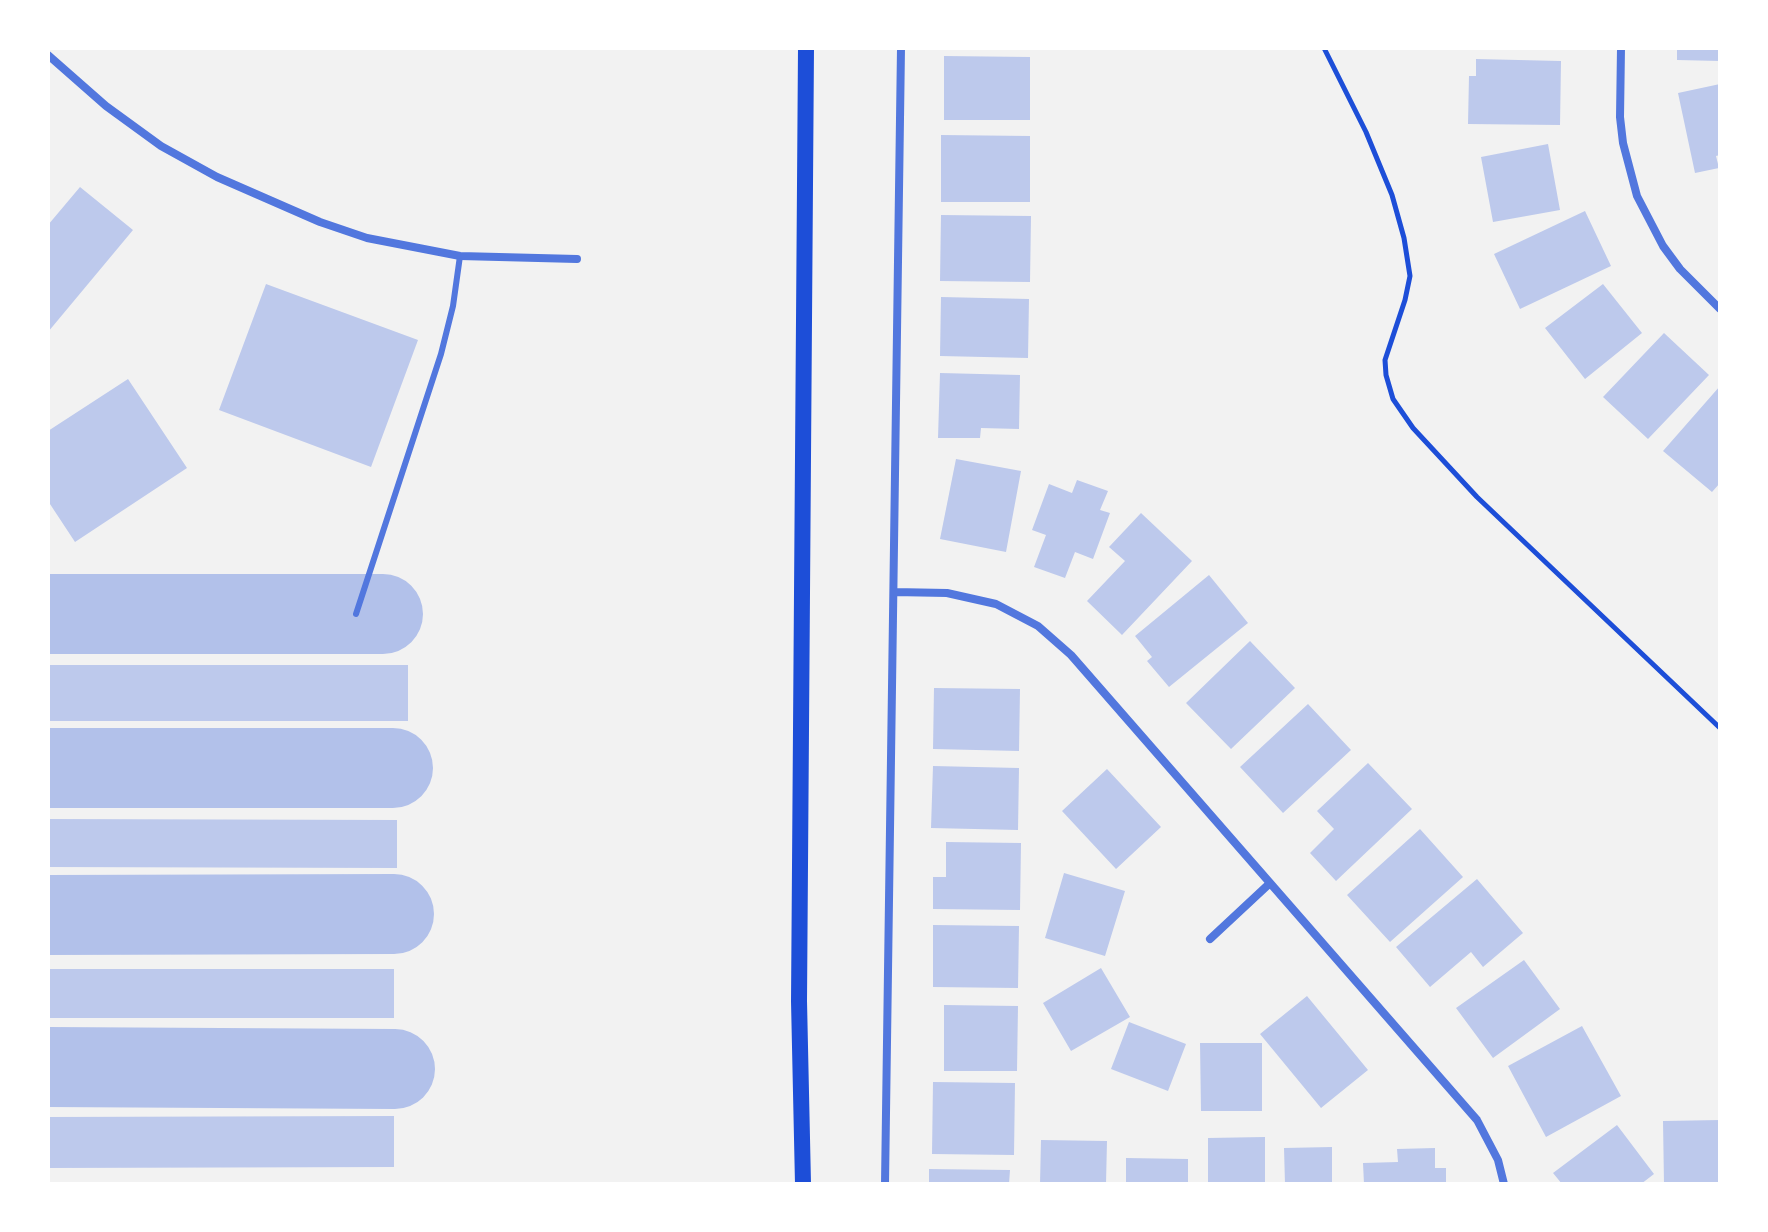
<!DOCTYPE html>
<style>
body{margin:0}
#map{position:relative;width:1768px;height:1232px;overflow:hidden;background:#f2f2f2;font-family:Commissioner,sans-serif}
canvas{display:block}
.frame{position:absolute;inset:0;border:50px solid #fff;pointer-events:none}
</style>
<div id="map">
<canvas width="1768" height="1232"></canvas>
<div class="frame"></div>
</div>
<script>
const ctx = document.querySelector('canvas').getContext('2d');
ctx.lineJoin = 'round';
function poly(rows) {
  const path = new Path2D();
  for (const r of rows) {
    path.moveTo(r[0], r[1]);
    for (let i = 2; i < r.length; i += 2) path.lineTo(r[i], r[i + 1]);
  }
  return path;
}
function trace(path, color, width, dash) {
  ctx.strokeStyle = color;
  ctx.lineWidth = width;
  ctx.lineCap = dash ? 'butt' : 'round';
  ctx.setLineDash(dash || []);
  ctx.stroke(path);
}
function fillPath(path, color) {
  ctx.fillStyle = color;
  ctx.fill(path, 'evenodd');
}
const taxiway = poly([
 [48,614,383,614],
 [48,768,393,768],
 [48,915,394,914],
 [48,1067,395,1069]
]);
const building = poly([
 [1677,48,1720,48,1720,61,1677,60],
 [944,56,1030,57,1030,120,944,120],
 [1476,59,1561,61,1560,125,1468,124,1469,76,1476,76],
 [1720,84,1720,155,1716,156,1719,168,1695,173,1678,93],
 [941,135,1030,136,1030,202,941,202],
 [1548,144,1560,210,1493,222,1481,157],
 [80,187,133,230,48,332,48,225],
 [1585,211,1611,266,1520,309,1494,254],
 [941,215,1031,216,1030,282,940,281],
 [266,284,418,340,371,467,219,410],
 [1603,284,1642,333,1585,379,1545,328],
 [941,297,1029,299,1028,358,940,356],
 [1664,333,1709,375,1648,439,1603,397],
 [940,373,1020,375,1019,429,981,428,980,438,938,438],
 [128,379,187,468,75,542,48,501,48,431],
 [1720,386,1720,483,1712,492,1663,451],
 [956,459,1021,471,1006,552,940,539],
 [1077,480,1108,491,1100,510,1110,513,1093,559,1075,552,1065,578,1034,567,1046,535,1032,530,1049,484,1072,493],
 [1141,513,1192,561,1122,635,1087,601,1125,561,1109,547],
 [1209,575,1248,623,1169,687,1147,661,1152,657,1135,636],
 [1250,641,1295,688,1231,749,1186,703],
 [48,665,408,665,408,721,48,721],
 [934,688,1020,689,1019,751,933,749],
 [1308,704,1351,750,1283,813,1240,767],
 [1368,763,1412,809,1336,881,1310,853,1334,829,1317,811],
 [933,766,1019,768,1018,830,931,828],
 [1107,769,1161,827,1116,869,1062,811],
 [48,819,397,820,397,868,48,867],
 [1420,829,1463,877,1390,942,1347,895],
 [946,842,1021,843,1020,910,933,909,933,877,946,877],
 [1064,873,1125,891,1105,956,1045,938],
 [1477,879,1523,933,1483,967,1471,952,1430,987,1396,947],
 [933,925,1019,926,1018,988,933,987],
 [1524,960,1560,1009,1493,1058,1456,1008],
 [1101,968,1130,1017,1071,1051,1043,1003],
 [48,969,394,969,394,1018,48,1018],
 [1307,996,1368,1070,1321,1108,1260,1034],
 [944,1005,1018,1006,1017,1071,944,1071],
 [1129,1022,1186,1044,1168,1091,1111,1069],
 [1582,1026,1621,1096,1546,1137,1508,1066],
 [1200,1043,1262,1043,1262,1111,1201,1111],
 [933,1082,1015,1083,1014,1155,932,1154],
 [394,1116,394,1167,48,1168,48,1117],
 [1720,1120,1720,1184,1664,1184,1663,1121],
 [1617,1125,1654,1174,1641,1184,1562,1184,1553,1173],
 [1265,1137,1265,1184,1208,1184,1208,1138],
 [1041,1140,1107,1141,1106,1184,1040,1184],
 [1332,1147,1332,1184,1285,1184,1284,1148],
 [1435,1148,1435,1168,1446,1168,1446,1184,1364,1184,1363,1163,1398,1162,1397,1149],
 [1126,1158,1188,1159,1188,1184,1126,1184],
 [929,1169,1010,1170,1009,1184,929,1184]
]);
const path = poly([
 [1324,48,1366,132,1392,195,1404,238,1410,276,1405,300,1385,360,1386,375,1393,399,1413,428,1477,497,1720,728]
]);
const service = poly([
 [356,614,441,354,453,306,460,256]
]);
const minor = poly([
 [1621,48,1620,117,1623,143,1637,196,1663,246,1680,269,1720,309],
 [48,55,106,106,161,146,217,177,320,222,367,238,460,256,577,259],
 [894,592,947,593,996,604,1038,626,1071,655,1477,1120,1498,1160,1504,1184],
 [1210,939,1269,884],
 [885,1184,901,48]
]);
const secondary = poly([
 [803,1184,799,1001,806,48]
]);
trace(taxiway, '#b2c1ea', 80);
fillPath(building, '#bdc9ec');
trace(path, '#1d4ed8', 5);
trace(service, '#5277de', 6);
trace(minor, '#5277de', 8);
trace(secondary, '#1d4ed8', 16);
</script>
